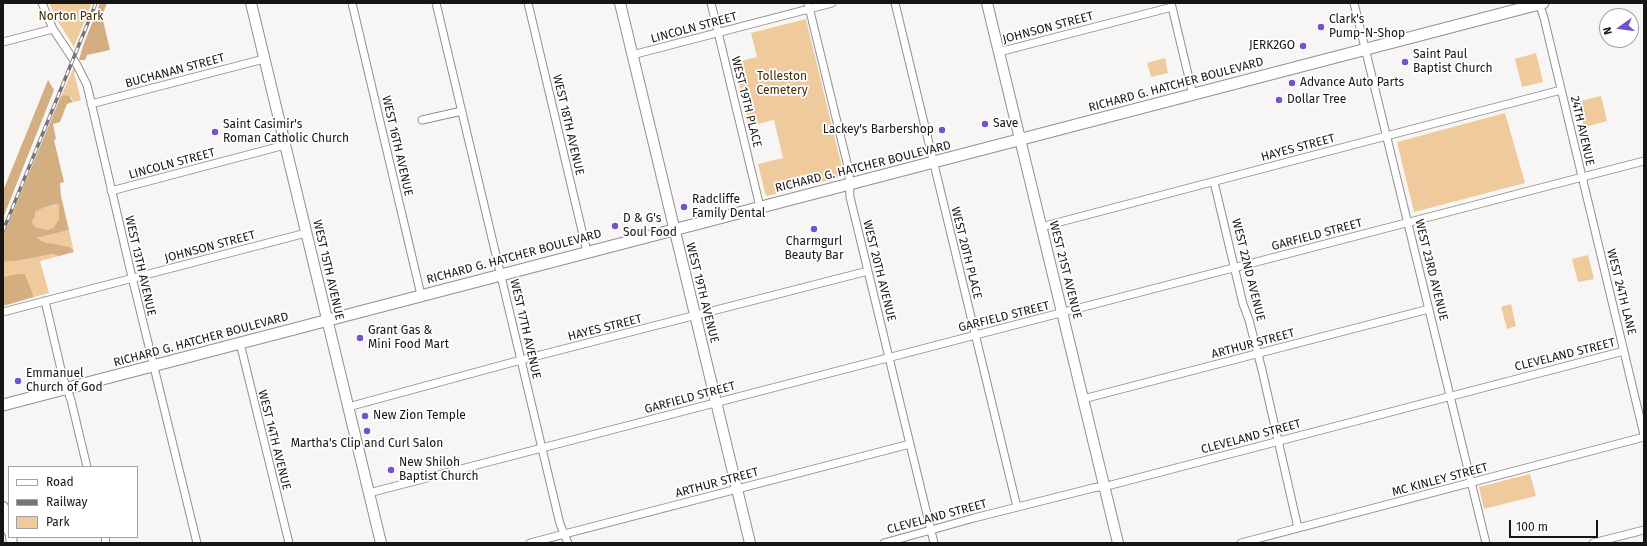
<!DOCTYPE html>
<style>
body{margin:0}
#map{position:relative;width:1647px;height:546px;overflow:hidden;background:#f8f6f4;font-family:"Fira Sans",sans-serif}
canvas{display:block}
.frame{position:absolute;inset:0;border:4px solid #161515;pointer-events:none}
.legend{position:absolute;left:8px;top:466px;width:130px;height:72px;box-sizing:border-box;background:#fff;border:1px solid #a2a1a1;margin:0;padding:5px 7px;list-style:none;font-size:12px;color:#161515}
.legend li{display:flex;align-items:center;gap:8px;height:20px}
.legend b{width:20px;border:1px solid #a2a1a1}
.north{position:absolute;left:1599px;top:8px;width:40px;height:40px;box-sizing:border-box;background:#fff;border:1px solid #a2a1a1;border-radius:50%;rotate:256deg;font-size:11px;font-weight:700;line-height:16px;text-align:center;color:#161515}
.north::after{content:'';display:block;margin:auto;width:14px;height:18px;background:#7153cc;clip-path:polygon(50% 0,100% 100%,50% 72%,0 100%)}
.scale{position:absolute;left:1509px;top:520px;width:89px;height:18px;box-sizing:border-box;border:2px solid #161515;border-top:0;padding-left:5px;font-size:12px;line-height:14px;white-space:nowrap;color:#161515;-webkit-text-stroke:3px #fff;paint-order:stroke}
</style>
<div id="map">
<canvas width="1647" height="546"></canvas>
<div class="frame"></div>
<ul class="legend">
<li><b style="height:5px;background:#fff"></b>Road</li>
<li><b style="height:5px;background:#767474"></b>Railway</li>
<li><b style="height:11px;background:#efca9c"></b>Park</li>
</ul>
<div class="north">N</div>
<div class="scale">100 m</div>
</div>
<script>
const ctx = document.querySelector('canvas').getContext('2d');
ctx.lineJoin = 'round';
function fillPath(path, color) {
  ctx.fillStyle = color;
  ctx.fill(path, 'evenodd');
}
function poly(rows) {
  const path = new Path2D();
  for (const r of rows) {
    path.moveTo(r[0], r[1]);
    for (let i = 2; i < r.length; i += 2) path.lineTo(r[i], r[i + 1]);
  }
  return path;
}
function trace(path, color, width, dash) {
  ctx.strokeStyle = color;
  ctx.lineWidth = width;
  ctx.lineCap = dash ? 'butt' : 'round';
  ctx.setLineDash(dash || []);
  ctx.stroke(path);
}
function write(font, color, halo, rows, align = 'center') {
  ctx.font = font + ' "Fira Sans",sans-serif';
  ctx.lineWidth = 3.5;
  ctx.setLineDash([]);
  ctx.textBaseline = 'middle';
  ctx.strokeStyle = halo;
  ctx.fillStyle = color;
  for (const [text, x, y, turn = 0] of rows) {
    ctx.save();
    ctx.translate(x, y);
    ctx.rotate((+turn || 0) * Math.PI / 180);
    ctx.textAlign = isNaN(turn) ? turn : align;
    if (halo) ctx.strokeText(text, 0, 0);
    ctx.fillText(text, 0, 0);
    ctx.restore();
  }
}
const green = poly([
 [49,3,92,3,74,47,59,23],
 [806,19,844,176,767,196,765,193,758,164,783,158,774,120,749,126,734,63,757,57,751,33],
 [1536,53,1543,82,1522,87,1515,59],
 [1165,58,1168,73,1151,77,1147,63],
 [74,67,76,71,74,73,81,100,73,102,72,98,64,95,61,96],
 [1601,96,1607,121,1584,127,1577,102],
 [1505,113,1525,183,1414,212,1397,142],
 [57,204,59,205,59,219,53,228,48,230,35,227,32,221,35,217,35,212,43,208],
 [69,230,74,252,70,247,44,242,37,238],
 [52,254,59,256,40,261,49,293,34,297,25,274,3,277,3,262,17,261],
 [1588,255,1594,279,1578,282,1572,259],
 [1511,304,1516,326,1507,329,1501,307],
 [1530,474,1536,496,1484,509,1479,487]
]);
const forest = poly([
 [100,3,107,3,102,16,110,50,87,55,85,60,79,60,83,46],
 [48,80,54,90,3,218,3,191],
 [64,95,69,96,73,102,67,104,60,122,53,124,56,139,54,140,64,182,60,183,61,196,69,230,37,238,44,242,70,247,74,252,59,256,52,254,17,261,3,262,3,236,61,96],
 [56,204,59,205,59,219,53,228,48,230,35,227,32,221,35,217,35,212,43,208],
 [18,274,25,274,34,297,3,306,3,277]
]);
const street = poly([
 [42,3,53,29,77,65,87,85,131,273,197,543],
 [352,3,421,295],
 [436,3,560,524,568,543],
 [528,3,587,252],
 [711,3,760,207],
 [808,3,849,171,850,197,934,543],
 [895,3,1017,507],
 [1171,3,1193,95],
 [1354,3,1486,543],
 [1539,3,1544,18,1644,435],
 [3,42,53,29],
 [999,52,1172,7],
 [632,55,832,3],
 [91,104,264,59],
 [422,120,462,111],
 [1214,182,1243,304,1249,320,1262,370,1298,528],
 [111,191,285,145],
 [1041,227,1561,90],
 [45,301,63,378,71,400,87,467],
 [3,312,306,233],
 [240,343,289,543],
 [1083,399,1429,309],
 [348,407,521,360,868,271],
 [369,493,1644,161],
 [105,537,106,543],
 [530,543,910,444],
 [884,543,974,518,1093,488,1111,485,1624,351],
 [1241,543,1644,437],
 [1593,543,1644,530]
]);
const secondary = poly([
 [251,3,381,543],
 [620,3,750,543],
 [987,3,1118,543],
 [3,507,9,531],
 [11,537,12,543]
]);
const primary = poly([
 [3,405,1543,3]
]);
const rail = poly([
 [3,231,96,3]
]);
const markers = [
 [1321,27,4,"#7153cc"],
 [1303,46,4,"#7153cc"],
 [1405,62,4,"#7153cc"],
 [1292,83,4,"#7153cc"],
 [1279,100,4,"#7153cc"],
 [985,124,4,"#7153cc"],
 [942,130,4,"#7153cc"],
 [215,132,4,"#7153cc"],
 [684,207,4,"#7153cc"],
 [615,226,4,"#7153cc"],
 [814,229,4,"#7153cc"],
 [360,338,4,"#7153cc"],
 [18,381,4,"#7153cc"],
 [365,416,4,"#7153cc"],
 [367,431,4,"#7153cc"],
 [391,470,4,"#7153cc"]
];
const parkNames = [
 ["Norton Park",71,17],
 ["Tolleston",782,77],
 ["Cemetery",782,91]
];
const poiNames = [
 ["Clark's",1329,20],
 ["Pump-N-Shop",1329,34],
 ["JERK2GO",1295,46,"right"],
 ["Saint Paul",1413,55],
 ["Baptist Church",1413,69],
 ["Advance Auto Parts",1300,83],
 ["Dollar Tree",1287,100],
 ["Save",993,124],
 ["Saint Casimir's",223,125],
 ["Roman Catholic Church",223,139],
 ["Lackey's Barbershop",934,130,"right"],
 ["Radcliffe",692,200],
 ["Family Dental",692,214],
 ["D & G's",623,219],
 ["Soul Food",623,233],
 ["Charmgurl",814,242,"center"],
 ["Beauty Bar",814,256,"center"],
 ["Grant Gas &",368,331],
 ["Mini Food Mart",368,345],
 ["Emmanuel",26,374],
 ["Church of God",26,388],
 ["New Zion Temple",373,416],
 ["Martha's Clip and Curl Salon",367,444,"center"],
 ["New Shiloh",399,463],
 ["Baptist Church",399,477]
];
const streetNames = [
 ["LINCOLN STREET",694,28,-15],
 ["JOHNSON STREET",1048,28,-15],
 ["BUCHANAN STREET",175,71,-15],
 ["RICHARD G. HATCHER BOULEVARD",1176,85,-15],
 ["WEST 19TH PLACE",746,102,76],
 ["WEST 18TH AVENUE",568,125,77],
 ["24TH AVENUE",1582,131,77],
 ["WEST 16TH AVENUE",397,146,77],
 ["HAYES STREET",1298,148,-15],
 ["LINCOLN STREET",172,164,-15],
 ["RICHARD G. HATCHER BOULEVARD",863,167,-14],
 ["GARFIELD STREET",1317,235,-15],
 ["JOHNSON STREET",210,247,-15],
 ["WEST 20TH PLACE",966,253,76],
 ["RICHARD G. HATCHER BOULEVARD",514,257,-15],
 ["WEST 13TH AVENUE",140,266,77],
 ["WEST 15TH AVENUE",328,270,77],
 ["WEST 21ST AVENUE",1065,270,76],
 ["WEST 22ND AVENUE",1248,270,76],
 ["WEST 23RD AVENUE",1431,270,76],
 ["WEST 20TH AVENUE",879,271,76],
 ["WEST 24TH LANE",1621,292,76],
 ["WEST 19TH AVENUE",702,293,76],
 ["GARFIELD STREET",1004,317,-14],
 ["HAYES STREET",605,328,-14],
 ["WEST 17TH AVENUE",525,329,77],
 ["RICHARD G. HATCHER BOULEVARD",201,340,-15],
 ["ARTHUR STREET",1253,344,-15],
 ["CLEVELAND STREET",1565,355,-14],
 ["GARFIELD STREET",690,398,-15],
 ["CLEVELAND STREET",1251,437,-15],
 ["WEST 14TH AVENUE",274,440,76],
 ["MC KINLEY STREET",1440,480,-15],
 ["ARTHUR STREET",717,483,-15],
 ["CLEVELAND STREET",937,517,-15]
];
fillPath(green, '#efca9c');
fillPath(forest, '#d3ae80');
trace(street, '#92908e', 9);
trace(secondary, '#92908e', 12);
trace(primary, '#92908e', 13);
trace(street, '#fff', 7);
trace(secondary, '#fff', 10);
trace(primary, '#fff', 11);
trace(rail, '#767474', 3.5);
trace(rail, '#fff', 2, [6]);
for (const [x, y, r, color] of markers) {
  const dot = new Path2D();
  dot.arc(x, y, r, 0, 2 * Math.PI);
  ctx.fillStyle = color;
  ctx.fill(dot);
  trace(dot, '#fff', 1.5);
}
write('12px', '#412902', '#fff', parkNames);
write('12px', '#161515', '#fff', poiNames, 'left');
write('12px', '#161515', '#fff', streetNames);
</script>
